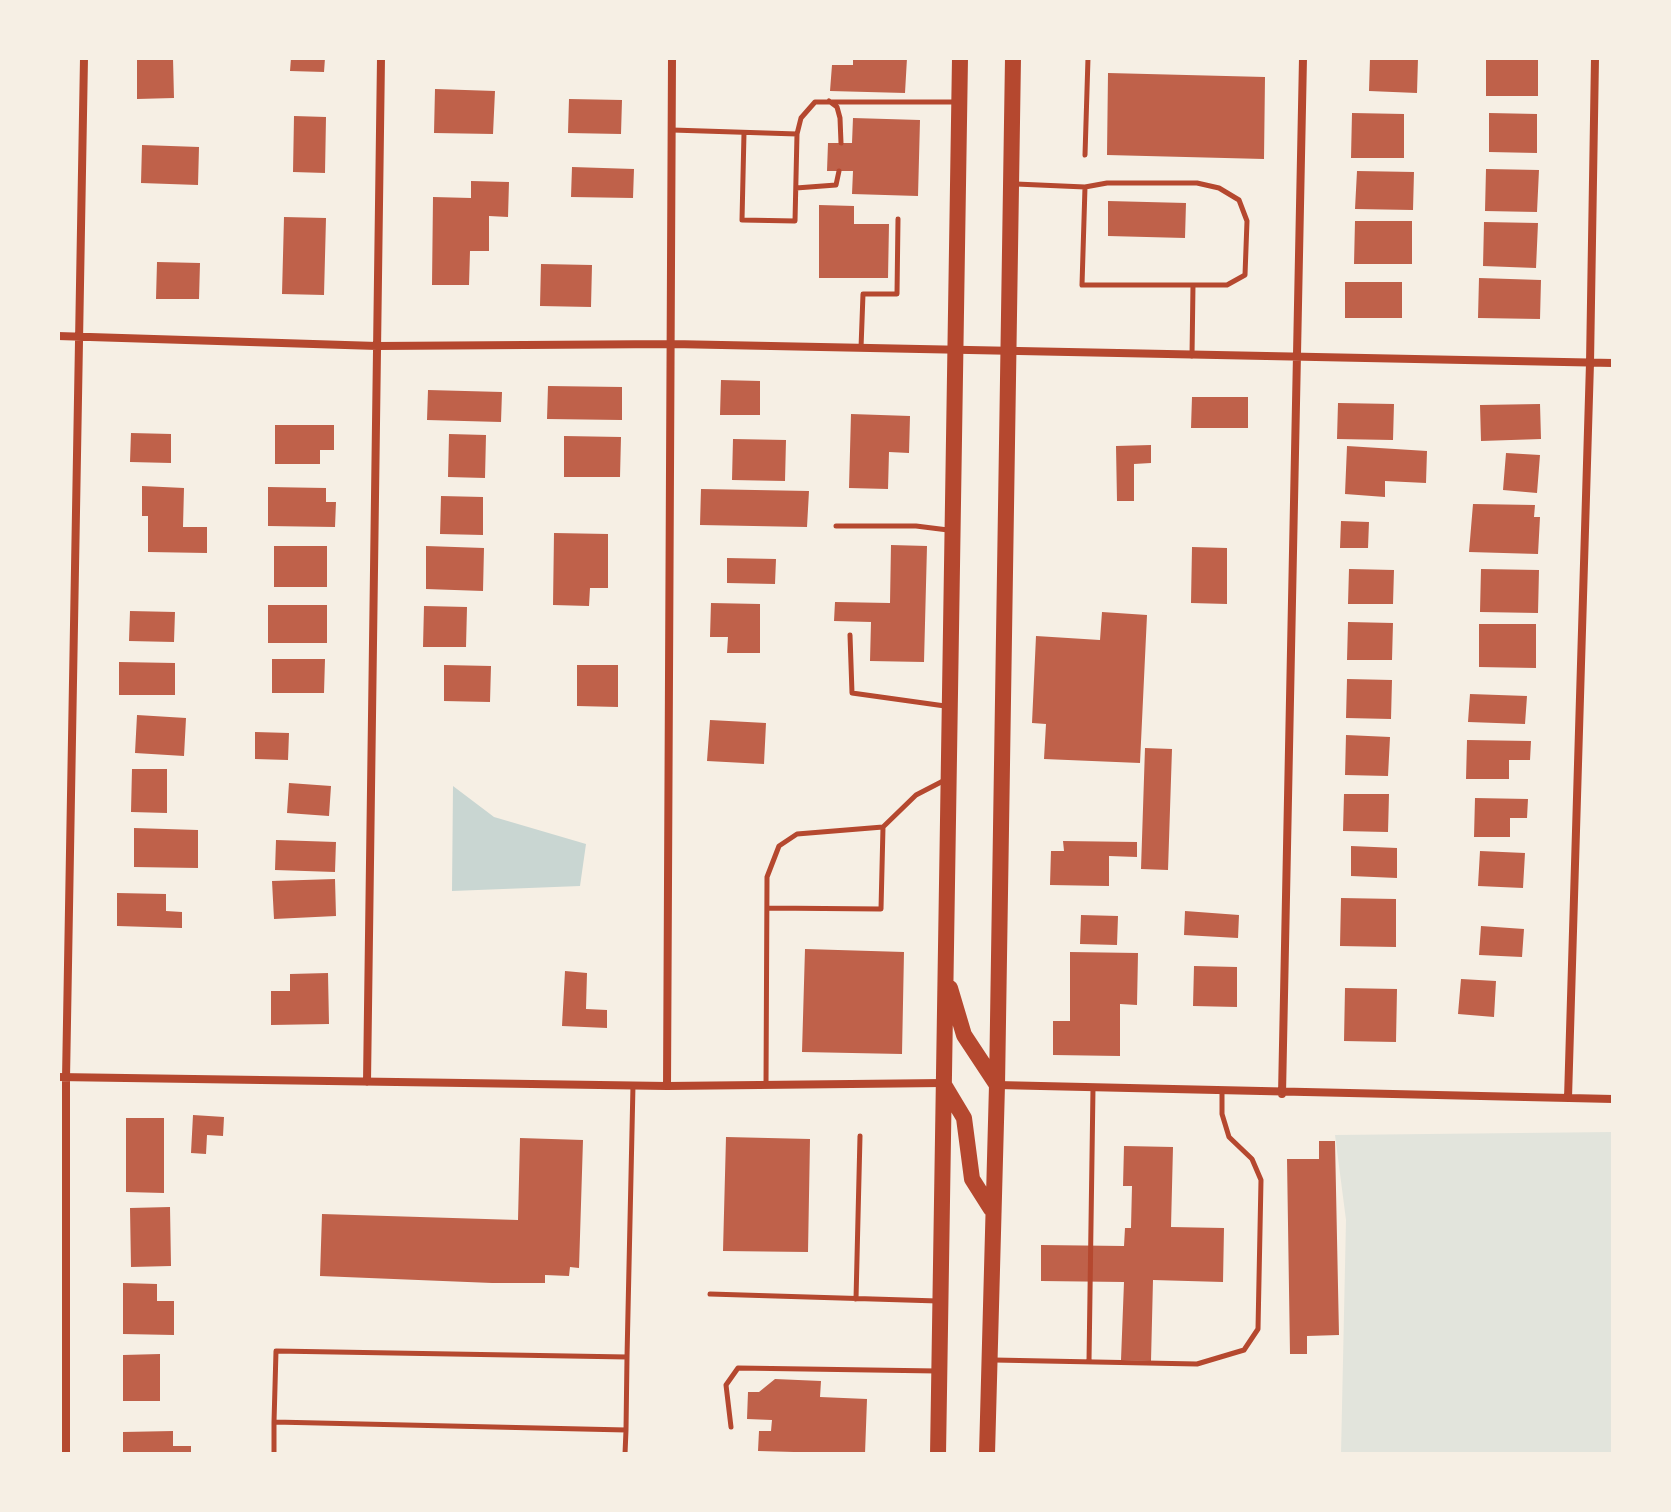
<!DOCTYPE html>
<style>
body{margin:0}
#map{position:relative;width:1671px;height:1512px;overflow:hidden;background:#f6efe4;font-family:"Exo 2",sans-serif}
canvas{display:block}
.frame{position:absolute;inset:0;border:60px solid #f6efe4;pointer-events:none}
</style>
<div id="map">
<canvas width="1671" height="1512"></canvas>
<div class="frame"></div>
</div>
<script>
const ctx = document.querySelector('canvas').getContext('2d');
ctx.lineJoin = 'round';
function fillPath(path, color) {
  ctx.fillStyle = color;
  ctx.fill(path, 'evenodd');
}
function poly(rows) {
  const path = new Path2D();
  for (const r of rows) {
    path.moveTo(r[0], r[1]);
    for (let i = 2; i < r.length; i += 2) path.lineTo(r[i], r[i + 1]);
  }
  return path;
}
function trace(path, color, width, dash) {
  ctx.strokeStyle = color;
  ctx.lineWidth = width;
  ctx.lineCap = dash ? 'butt' : 'round';
  ctx.setLineDash(dash || []);
  ctx.stroke(path);
}
const green = poly([
 [1613,1132,1613,1454,1341,1454,1346,1220,1335,1135]
]);
const water = poly([
 [453,786,494,817,586,844,580,886,452,891]
]);
const building = poly([
 [137,58,173,58,174,98,137,99],
 [291,58,325,58,324,72,290,71],
 [853,58,907,58,905,93,830,91,832,65,853,65],
 [1370,58,1418,58,1417,93,1369,91],
 [1486,58,1538,58,1538,96,1486,96],
 [1108,73,1265,77,1264,159,1107,155],
 [435,89,495,91,493,134,434,133],
 [569,99,622,100,621,134,568,133],
 [1352,113,1404,114,1404,158,1351,158],
 [1489,113,1537,114,1537,153,1489,152],
 [294,116,326,117,325,173,293,172],
 [853,118,920,120,918,196,852,194,853,171,827,171,828,143,852,143],
 [142,145,199,147,198,185,141,183],
 [572,167,634,169,633,198,571,197],
 [1486,169,1539,170,1537,212,1485,211],
 [1357,171,1414,172,1413,210,1355,209],
 [471,181,509,182,508,217,489,216,489,251,470,251,469,285,432,285,433,197,471,198],
 [1108,201,1186,203,1185,238,1108,236],
 [819,205,854,206,854,224,889,224,888,278,819,278],
 [284,217,326,218,324,295,282,294],
 [1355,221,1412,221,1412,264,1354,264],
 [1484,222,1538,223,1536,268,1483,266],
 [157,262,200,263,199,299,156,299],
 [541,264,592,265,591,307,540,306],
 [1479,278,1541,280,1540,319,1478,318],
 [1345,282,1402,282,1402,318,1345,318],
 [721,380,760,381,760,415,720,415],
 [548,386,622,387,622,420,547,419],
 [428,390,502,392,501,422,427,420],
 [1192,397,1248,397,1248,428,1191,428],
 [1338,403,1394,404,1393,440,1337,439],
 [1540,404,1541,439,1481,441,1480,405],
 [851,414,910,416,909,453,889,452,888,489,849,488],
 [275,425,334,425,334,450,320,450,320,464,275,464],
 [131,433,171,434,171,463,130,462],
 [449,434,486,435,485,478,448,477],
 [564,436,621,437,620,477,564,477],
 [733,439,786,440,785,481,732,480],
 [1151,445,1151,463,1134,464,1134,501,1117,501,1116,446],
 [1347,446,1427,451,1426,483,1385,481,1385,497,1345,494],
 [1506,453,1540,455,1537,493,1503,490],
 [142,486,184,488,183,527,207,527,207,553,148,552,148,516,142,516],
 [268,487,326,488,326,502,336,502,335,527,268,526],
 [701,489,809,491,807,527,700,525],
 [441,496,483,497,483,535,440,534],
 [1473,504,1535,505,1534,517,1540,517,1538,554,1469,552],
 [1341,521,1369,522,1368,548,1340,548],
 [554,533,608,534,608,588,590,588,589,606,553,605],
 [891,545,927,546,924,662,870,661,871,622,834,621,835,602,890,603],
 [274,546,327,546,327,587,274,587],
 [426,546,484,548,483,591,426,589],
 [1192,547,1227,548,1227,604,1191,603],
 [727,558,776,559,775,584,727,583],
 [1349,569,1394,570,1393,604,1348,604],
 [1481,569,1539,570,1538,613,1480,612],
 [711,603,760,604,760,653,727,653,728,637,710,637],
 [268,605,327,605,327,643,268,643],
 [424,606,467,607,466,647,423,647],
 [130,611,175,612,174,642,129,641],
 [1102,612,1147,615,1140,763,1044,759,1046,724,1032,723,1036,636,1100,640],
 [1348,622,1393,623,1392,660,1347,660],
 [1479,624,1536,624,1536,668,1479,667],
 [272,659,325,659,324,693,272,693],
 [119,662,175,663,175,695,119,695],
 [444,665,491,666,490,702,444,701],
 [577,665,618,665,618,707,577,706],
 [1347,679,1392,680,1391,719,1346,718],
 [1470,694,1527,696,1525,724,1468,722],
 [137,715,186,718,184,756,135,753],
 [710,720,766,723,764,764,707,761],
 [255,732,289,733,288,760,255,759],
 [1346,735,1390,737,1388,776,1345,775],
 [1467,740,1531,741,1530,760,1509,760,1509,779,1466,779],
 [1145,748,1172,749,1168,870,1141,869],
 [132,769,167,769,167,813,131,812],
 [289,783,331,786,329,816,287,813],
 [1344,794,1389,794,1388,832,1343,831],
 [1475,798,1528,799,1527,818,1510,818,1510,837,1474,837],
 [134,828,198,830,198,868,134,867],
 [276,840,336,842,335,872,275,870],
 [1063,841,1137,842,1137,857,1109,856,1109,886,1050,885,1051,851,1064,851],
 [1351,846,1397,848,1397,878,1351,876],
 [1480,851,1525,853,1523,888,1478,886],
 [335,879,336,916,274,919,272,881],
 [117,893,166,894,166,911,182,912,182,928,117,926],
 [1341,898,1396,899,1396,947,1340,946],
 [1185,911,1239,915,1238,938,1184,935],
 [1081,915,1118,916,1117,945,1080,944],
 [1481,926,1524,929,1522,957,1479,955],
 [805,949,904,952,902,1054,802,1052],
 [1070,952,1138,953,1137,1005,1120,1004,1120,1056,1053,1055,1053,1021,1070,1021],
 [1194,966,1237,967,1237,1007,1193,1006],
 [565,971,587,973,586,1009,607,1010,607,1028,562,1026],
 [328,973,329,1024,271,1025,271,991,290,991,290,974],
 [1461,979,1496,981,1494,1017,1458,1014],
 [1345,988,1397,989,1396,1042,1344,1041],
 [193,1115,224,1117,223,1136,207,1135,206,1154,191,1153],
 [126,1118,164,1118,164,1193,126,1192],
 [726,1137,810,1139,808,1252,723,1251],
 [520,1138,583,1140,579,1268,570,1267,569,1276,545,1275,545,1283,492,1283,320,1276,322,1214,518,1220],
 [1319,1141,1335,1141,1339,1335,1307,1336,1307,1354,1290,1354,1287,1159,1319,1159],
 [1124,1146,1173,1147,1171,1227,1224,1228,1223,1282,1153,1280,1151,1361,1121,1360,1124,1282,1041,1281,1041,1245,1124,1246,1125,1228,1131,1228,1132,1186,1123,1186],
 [170,1207,171,1266,131,1267,130,1208],
 [123,1283,157,1284,157,1301,174,1301,174,1335,123,1334],
 [160,1354,160,1401,123,1401,123,1355],
 [775,1379,821,1381,820,1397,867,1399,865,1454,758,1451,759,1431,771,1431,772,1420,747,1419,748,1392,759,1392],
 [173,1431,173,1446,191,1446,191,1454,123,1454,123,1432]
]);
const service = poly([
 [829,101,837,107,840,118,841,143],
 [672,130,797,134,795,221,742,220,744,133],
 [797,134,801,118,815,102,955,102],
 [1085,155,1088,58],
 [1016,184,1085,187,1082,285,1193,285,1192,356],
 [1085,187,1107,183,1197,183,1219,188,1239,200,1247,221,1245,275,1227,285,1193,285],
 [796,188,836,185,839,171],
 [861,348,863,294,897,294,898,219],
 [836,526,916,526,948,530],
 [850,635,852,693,945,706],
 [767,908,881,909,883,827],
 [766,1085,767,877,779,846,797,834,883,827,916,795,945,780],
 [710,1294,938,1301],
 [856,1299,860,1136],
 [627,1357,276,1351,274,1422,626,1430,627,1357,633,1085],
 [994,1360,1197,1364,1244,1350,1258,1329,1261,1180,1252,1159,1229,1137,1222,1114,1222,1092],
 [1089,1361,1093,1088],
 [731,1427,726,1385,738,1368,937,1371],
 [274,1454,274,1422],
 [625,1454,626,1430]
]);
const minor = poly([
 [58,336,377,346,672,344,1613,363],
 [58,1077,667,1086,943,1083],
 [367,1082,381,58],
 [997,1085,1613,1099],
 [667,1086,672,58],
 [1282,1094,1303,58],
 [1568,1098,1590,363,1595,58],
 [66,1454,66,1078,84,58]
]);
const primary = poly([
 [950,988,964,1035,997,1085],
 [943,1083,964,1118,972,1179,991,1209],
 [938,1454,960,58],
 [987,1454,997,1085,1013,58]
]);
fillPath(green, '#e2e4dc');
fillPath(water, '#c9d6d2');
fillPath(building, '#bf614a');
trace(service, '#b5482f', 5);
trace(minor, '#b5482f', 8);
trace(primary, '#b5482f', 16);
</script>
